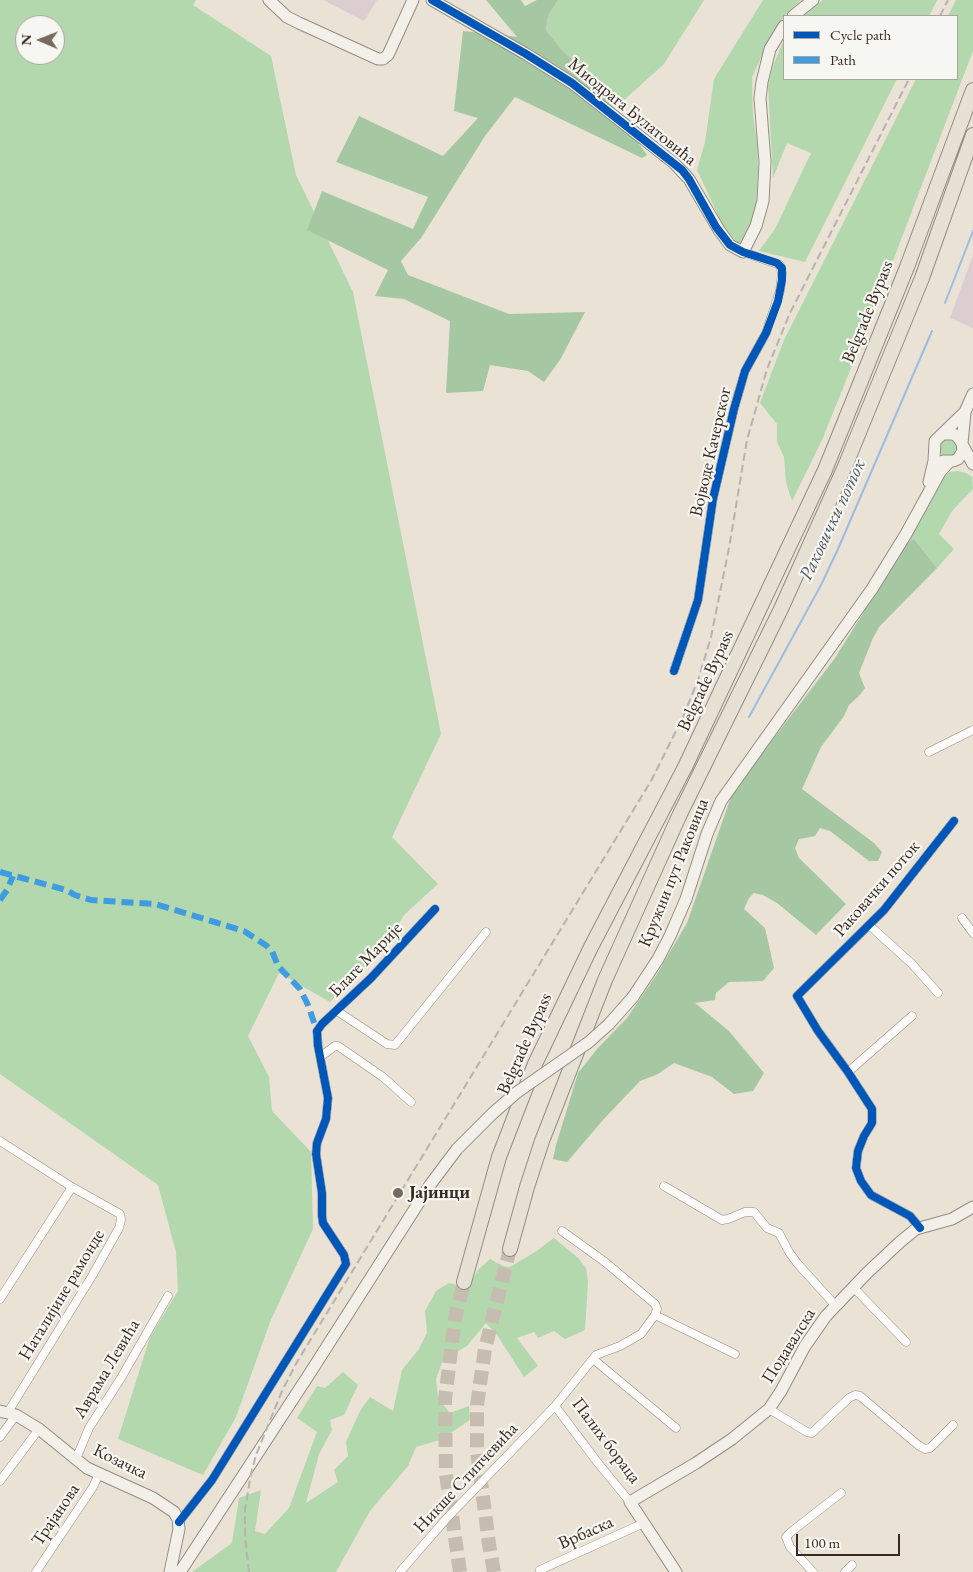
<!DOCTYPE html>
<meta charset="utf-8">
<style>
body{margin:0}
#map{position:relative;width:973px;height:1572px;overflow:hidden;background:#e9e2d5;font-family:"EB Garamond",serif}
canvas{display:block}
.legend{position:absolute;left:783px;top:15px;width:175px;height:65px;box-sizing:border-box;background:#f6f6f2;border:1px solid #aba49d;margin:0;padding:6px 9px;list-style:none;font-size:15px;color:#3b2a1e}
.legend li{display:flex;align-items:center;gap:10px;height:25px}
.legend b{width:25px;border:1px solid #aba49d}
.north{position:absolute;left:15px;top:15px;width:50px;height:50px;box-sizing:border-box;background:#f6f6f2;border:1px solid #aba49d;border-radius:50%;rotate:271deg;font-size:14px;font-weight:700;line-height:20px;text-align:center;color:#3b2a1e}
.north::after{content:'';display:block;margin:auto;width:18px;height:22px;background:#786a5e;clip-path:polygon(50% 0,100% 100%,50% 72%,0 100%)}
.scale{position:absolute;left:796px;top:1534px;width:104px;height:22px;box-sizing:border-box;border:2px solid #3b2a1e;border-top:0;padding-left:6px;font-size:15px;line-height:18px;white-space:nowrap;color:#3b2a1e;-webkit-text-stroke:4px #f6f6f2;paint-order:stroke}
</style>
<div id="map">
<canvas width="973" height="1572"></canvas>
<ul class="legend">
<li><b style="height:6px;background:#0057b8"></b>Cycle path</li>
<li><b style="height:6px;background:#3f9ce0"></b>Path</li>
</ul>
<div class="north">N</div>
<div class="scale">100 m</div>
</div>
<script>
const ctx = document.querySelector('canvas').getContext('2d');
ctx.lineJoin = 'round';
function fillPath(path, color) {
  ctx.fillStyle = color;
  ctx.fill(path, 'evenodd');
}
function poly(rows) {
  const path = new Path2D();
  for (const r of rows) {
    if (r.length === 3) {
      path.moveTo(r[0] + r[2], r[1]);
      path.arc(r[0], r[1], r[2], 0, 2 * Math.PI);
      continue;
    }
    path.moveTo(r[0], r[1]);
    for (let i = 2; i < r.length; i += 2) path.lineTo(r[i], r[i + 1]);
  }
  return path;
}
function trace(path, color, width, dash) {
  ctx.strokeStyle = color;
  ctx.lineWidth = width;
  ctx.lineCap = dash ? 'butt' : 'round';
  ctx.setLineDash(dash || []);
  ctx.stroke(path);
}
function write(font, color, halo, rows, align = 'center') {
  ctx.font = font + ' "EB Garamond",serif';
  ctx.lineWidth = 4.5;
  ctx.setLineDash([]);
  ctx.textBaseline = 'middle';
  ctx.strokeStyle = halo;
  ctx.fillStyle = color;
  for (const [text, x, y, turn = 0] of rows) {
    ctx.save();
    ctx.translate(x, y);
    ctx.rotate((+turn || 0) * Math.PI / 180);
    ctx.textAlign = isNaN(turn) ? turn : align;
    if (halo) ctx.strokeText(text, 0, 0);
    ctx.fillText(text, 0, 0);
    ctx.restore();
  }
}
const industrial = poly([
 [323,0,377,0,364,21],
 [973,255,973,328,950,318]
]);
const green = poly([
 [0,0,196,0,193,5,271,56,296,175,353,292,441,734,392,837,438,884,405,914,381,951,330,1002,279,973,248,1036,269,1077,272,1111,311,1152,313,1229,270,1322,236,1417,203,1475,118,1439,150,1337,178,1291,176,1252,158,1185,0,1074],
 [25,25,55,25,55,55,25,55],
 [558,0,704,0,664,64,614,109,591,78,561,49,546,30,548,16],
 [763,0,801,0,784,16,772,34,752,77,753,115,757,143,758,170,756,208,749,231,741,247,723,226,697,170,705,142,714,79],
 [823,0,937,0,929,16,803,16],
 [956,0,973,0,973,51,870,321,822,440,792,501,786,482,784,457,777,442,777,424,760,403,784,340,916,79,957,79,957,16,948,16],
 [784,40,784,79,897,79,805,262,759,251,775,229,811,153,787,143,773,178,768,85,773,66],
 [948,448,9],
 [958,471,966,473,972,477,973,489,952,511,939,534,954,549,937,568,914,539,907,543,923,510,928,508,943,478,950,472],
 [554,1238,578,1258,586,1268,588,1281,585,1330,565,1339,554,1331,538,1338,534,1332,517,1338,538,1366,524,1377,497,1335,486,1323,467,1346,443,1360,436,1379,438,1398,450,1413,469,1406,470,1420,440,1440,416,1447,408,1466,370,1511,336,1572,192,1572,232,1543,239,1498,261,1490,255,1531,265,1534,289,1508,317,1432,297,1418,317,1386,325,1388,343,1372,358,1385,344,1415,330,1420,332,1430,319,1454,306,1503,338,1482,334,1470,348,1456,346,1442,360,1411,370,1397,393,1411,402,1370,419,1349,427,1333,425,1311,436,1291,449,1283,468,1288,478,1270,490,1259,503,1266,510,1267,535,1252]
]);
const forest = poly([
 [486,0,521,0,525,6,537,0,558,0,548,16,546,30,561,49,591,78,647,155,642,158,515,97,485,136,421,238,401,261,408,275,509,314,585,312,560,360,544,382,528,371,490,365,483,391,446,393,450,321,404,299,375,296,388,270,307,230,322,191,413,229,428,197,336,162,359,116,443,156,478,118,454,111,463,31,517,37],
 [914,539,937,568,879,627,873,638,859,673,865,688,859,696,849,705,844,716,821,747,802,789,874,843,882,852,878,861,869,861,830,831,820,828,815,836,799,839,795,848,799,858,846,904,816,935,777,903,763,895,754,893,749,898,744,909,765,928,774,968,763,981,729,982,716,993,715,1000,695,1003,729,1031,764,1073,753,1091,734,1094,712,1077,674,1063,658,1074,640,1081,603,1120,567,1162,553,1159,556,1145,578,1073,597,1049,627,1018,657,974,687,923,732,794,744,777,835,658,907,543]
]);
const stream = poly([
 [945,303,973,231],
 [749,717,821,585,838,549,932,331]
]);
const highwayTunnel = poly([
 [460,1572,446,1474,445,1399,455,1318,464,1282],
 [494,1572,489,1544,477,1451,477,1405,485,1349,510,1249]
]);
const street = poly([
 [674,671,698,600,713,499,734,409,745,371,766,333,780,291,782,273,780,265,743,252],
 [929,752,973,730],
 [962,918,973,933],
 [869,925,912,964,938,993],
 [337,1011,387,1044,395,1045,486,932],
 [320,1057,335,1046,338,1046,383,1077,411,1102],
 [848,1072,912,1016],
 [0,1141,72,1187,120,1214,121,1220,119,1228,92,1276,8,1412],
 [664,1186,722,1220,728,1219,745,1212,754,1212,767,1228,779,1233,789,1252,797,1263,835,1305],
 [920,1228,910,1216,871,1195,861,1181,856,1168,858,1151,864,1136,872,1123,872,1109,848,1072,818,1031,797,996,884,910,954,821],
 [853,1287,906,1342],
 [0,1299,72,1187],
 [655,1315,735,1354],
 [593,1359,676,1428],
 [555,1406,598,1463,630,1502],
 [769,1409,807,1432,812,1433,849,1398,855,1395,860,1396,918,1445,925,1449,930,1448,953,1425],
 [0,1437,16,1415],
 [76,1459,89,1428,121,1378,168,1296],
 [0,1481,39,1429],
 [179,1522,212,1480,346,1264,344,1255,323,1223,322,1216,322,1193,316,1154,317,1143,326,1119,328,1098,318,1046,317,1031,322,1024,371,978,435,909],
 [540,1570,644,1523],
 [36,1572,93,1487,99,1474],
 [400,1572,447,1518,555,1406,596,1355,620,1346,641,1334,655,1315,657,1309,655,1304,605,1262,562,1231],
 [813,1572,790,1547,786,1537,791,1532,841,1493],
 [845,1572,852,1565]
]);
const secondary = poly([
 [269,0,287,17,299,23,378,59,383,59,388,55,413,0],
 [432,0,526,54,572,83,674,163,689,179,719,230,730,245,743,252,756,226,763,201,765,162,760,98,762,82,770,49,784,26],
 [793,16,813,0],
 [962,443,965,412,973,394],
 [963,446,973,464],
 [943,461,953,461,958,459,963,451,962,443,957,436,953,434,944,434],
 [929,482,934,461,935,441,965,412],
 [633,997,658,959,670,936,686,899,707,834,721,801,872,589,906,534,940,472,949,462],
 [0,1411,16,1415,39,1429,87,1468,153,1498,174,1512,178,1519,179,1529,170,1572],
 [180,1572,310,1373,430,1185],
 [676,1572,630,1502,696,1463,732,1439,769,1409,781,1391,805,1346,826,1316,867,1273,900,1242,916,1229,952,1219,973,1207]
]);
const highway = poly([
 [510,1249,527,1187,542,1141,605,980,680,814,781,609,846,464,922,278,973,135],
 [464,1282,499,1157,535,1064,591,947,685,767,825,470,907,267,973,90]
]);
const rail = poly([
 [940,16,948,0],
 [249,1572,245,1537,245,1509,251,1474,256,1455,282,1391,297,1362,651,781,684,715,699,677,711,637,729,548,747,440,767,369,790,313,909,79]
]);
const secondaryBridge = poly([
 [430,1185,457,1149,492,1114,516,1093,589,1042,609,1024,633,997]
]);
const quiet = poly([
 [0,872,66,890,75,895,91,900,155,904,244,931,267,946,272,951,278,966,300,989,308,1005,317,1031],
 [0,900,7,890,13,876]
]);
const cycleway = poly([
 [432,0,526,54,572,83,682,170,689,179,716,227,730,245,743,252,777,263,782,268,782,280,778,301,766,333,745,371,734,409,713,499,698,600,674,671],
 [920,1228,910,1216,871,1195,861,1181,856,1168,858,1151,864,1136,872,1123,872,1109,848,1072,818,1031,797,996,884,910,954,821],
 [179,1522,212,1480,346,1264,344,1255,323,1223,322,1216,322,1193,316,1154,317,1143,326,1119,328,1098,318,1046,317,1031,322,1024,371,978,435,909]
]);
const markers = [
 [398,1193,6,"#786a5e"]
];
const streetNames = [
 ["Миодрага Булатовића",632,112,39],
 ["Belgrade Bypass",868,312,-68],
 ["Војводе Качерског",711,452,-77],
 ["Belgrade Bypass",706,681,-65],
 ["Кружни пут Раковица",674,873,-68],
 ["Раковачки поток",877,889,-49],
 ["Благе Марије",366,960,-46],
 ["Belgrade Bypass",525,1044,-66],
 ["Наталијине рамонде",62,1295,-59],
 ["Подавалска",789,1346,-58],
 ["Аврама Левића",107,1369,-59],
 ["Палих бораца",606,1441,53],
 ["Козачка",120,1462,26],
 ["Никше Стипчевића",466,1478,-47],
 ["Трајанова",56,1515,-56],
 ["Врбаска",586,1533,-24]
];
const poiNames = [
 ["Јајинци",409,1193]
];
const waterNames = [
 ["Раковички поток",833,520,-65]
];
fillPath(industrial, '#dcced0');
fillPath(green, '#b3d8ad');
fillPath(forest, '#a5c8a2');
trace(stream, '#9dbce2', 2);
trace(highwayTunnel, '#c6bdb0', 14, [14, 7]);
trace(street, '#938d84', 9);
trace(secondary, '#938d84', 13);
trace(highway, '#938d84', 16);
trace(street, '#fcfbf9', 8);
trace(secondary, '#f3f0ea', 11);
trace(highway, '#e6e1d4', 14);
trace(rail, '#b6b3b0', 2, [8, 4]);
trace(secondaryBridge, '#938d84', 13, []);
trace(secondaryBridge, '#f3f0ea', 11);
trace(quiet, '#3f9ce0', 6, [12, 6]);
trace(cycleway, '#0057b8', 8);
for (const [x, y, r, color] of markers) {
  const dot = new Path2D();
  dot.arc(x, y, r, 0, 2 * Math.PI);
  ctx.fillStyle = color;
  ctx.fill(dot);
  trace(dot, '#f6f6f2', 2);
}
write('18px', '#3b2a1e', '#f6f6f2', streetNames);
write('bold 18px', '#3b2a1e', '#f6f6f2', poiNames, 'left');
write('italic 19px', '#525864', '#f6f6f2', waterNames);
</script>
